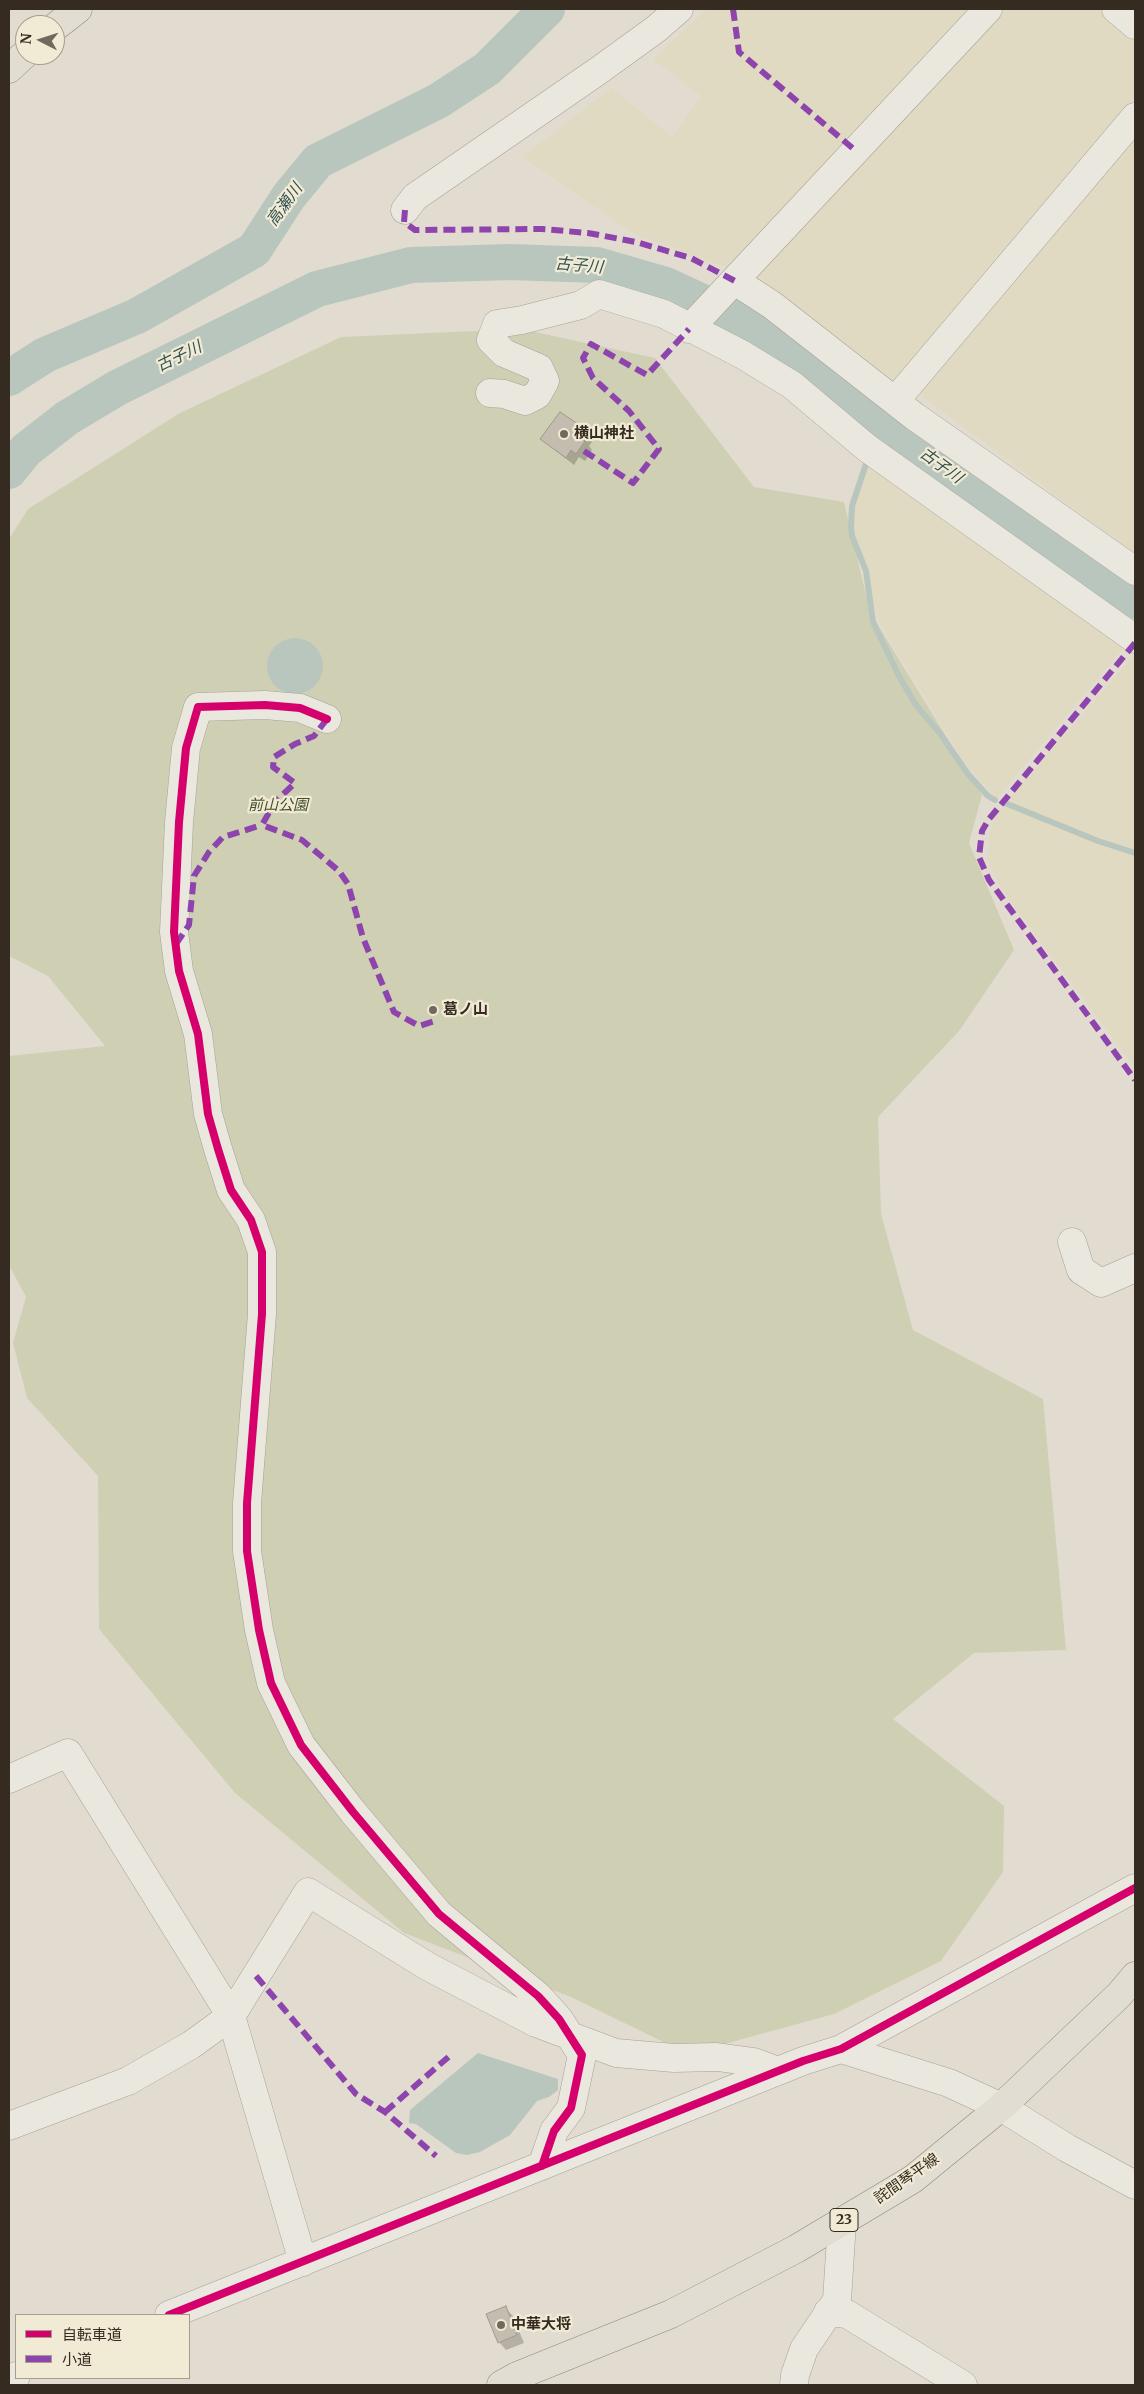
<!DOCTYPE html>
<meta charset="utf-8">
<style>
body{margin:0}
#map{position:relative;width:1144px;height:2394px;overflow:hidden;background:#e1dccf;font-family:Merriweather,"Noto Sans JP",serif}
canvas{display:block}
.frame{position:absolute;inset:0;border:10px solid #352b20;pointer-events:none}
.legend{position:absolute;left:15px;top:2314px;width:175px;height:65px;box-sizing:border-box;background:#f1ead5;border:1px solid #a69e8d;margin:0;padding:6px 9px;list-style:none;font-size:15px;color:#352b20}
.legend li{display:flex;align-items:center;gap:10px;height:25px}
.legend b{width:25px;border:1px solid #a69e8d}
.north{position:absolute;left:15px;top:15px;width:50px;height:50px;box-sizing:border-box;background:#f1ead5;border:1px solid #a69e8d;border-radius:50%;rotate:275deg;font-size:14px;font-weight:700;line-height:20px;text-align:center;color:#352b20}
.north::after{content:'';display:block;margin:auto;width:18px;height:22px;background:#71695d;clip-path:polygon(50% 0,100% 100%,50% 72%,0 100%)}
</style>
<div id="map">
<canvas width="1144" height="2394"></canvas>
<div class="frame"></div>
<ul class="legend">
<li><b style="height:6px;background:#d6006c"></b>自転車道</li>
<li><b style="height:6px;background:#8e44ad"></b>小道</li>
</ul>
<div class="north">N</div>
</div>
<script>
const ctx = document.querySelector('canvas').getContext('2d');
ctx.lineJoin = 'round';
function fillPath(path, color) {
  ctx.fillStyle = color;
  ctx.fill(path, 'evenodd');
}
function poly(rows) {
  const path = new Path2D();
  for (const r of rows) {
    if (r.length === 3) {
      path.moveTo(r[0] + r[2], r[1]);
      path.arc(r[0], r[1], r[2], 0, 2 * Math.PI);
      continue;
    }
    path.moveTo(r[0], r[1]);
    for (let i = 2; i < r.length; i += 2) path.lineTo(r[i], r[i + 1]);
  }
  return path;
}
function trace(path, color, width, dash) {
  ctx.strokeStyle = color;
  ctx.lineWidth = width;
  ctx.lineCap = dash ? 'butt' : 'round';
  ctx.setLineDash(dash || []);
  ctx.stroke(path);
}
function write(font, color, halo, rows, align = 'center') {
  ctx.font = font + ' Merriweather,"Noto Sans JP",serif';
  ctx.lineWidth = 4.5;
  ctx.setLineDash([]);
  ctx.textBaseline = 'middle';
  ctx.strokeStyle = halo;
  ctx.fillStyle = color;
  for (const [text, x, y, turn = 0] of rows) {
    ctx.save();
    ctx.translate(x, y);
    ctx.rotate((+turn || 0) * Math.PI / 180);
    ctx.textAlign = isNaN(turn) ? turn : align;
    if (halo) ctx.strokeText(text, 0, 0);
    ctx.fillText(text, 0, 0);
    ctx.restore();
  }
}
const farmland = poly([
 [707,9,980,9,728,268,634,234,523,157,611,88,672,137,701,96,653,59],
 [998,9,1101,9,1135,37,1135,97,895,387,749,279],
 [1135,130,1135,554,915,391],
 [869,462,1125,646,996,799,963,760,880,624,854,535,854,499],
 [1135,654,1135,1068,1003,891,987,860,991,826,996,814]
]);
const green = poly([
 [521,329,655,358,754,487,844,502,870,612,982,795,969,843,1014,950,959,1031,878,1117,881,1214,913,1330,1043,1399,1066,1650,974,1653,893,1719,1004,1806,1003,1872,941,1961,834,2014,688,2054,571,1997,404,1933,235,1793,99,1629,98,1476,27,1398,13,1343,26,1297,9,1265,9,1056,105,1046,48,976,9,956,9,539,28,509,180,413,341,337]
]);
const water = poly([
 [295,666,28],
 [478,2053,558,2079,558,2090,549,2097,537,2101,510,2135,480,2152,467,2155,456,2153,416,2124,409,2123,410,2110]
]);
const shadow = poly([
 [586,431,594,439,589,446,592,450,585,461,579,457,574,465,541,439],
 [505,2308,513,2316,524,2343,506,2350,499,2342]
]);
const stream = poly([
 [873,444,880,421],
 [868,458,852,506,851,527,852,536,866,571,873,622,899,676,916,705,939,732,968,774,988,796,995,800],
 [1005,803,1098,841,1135,853]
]);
const river = poly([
 [9,378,45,355,137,316,254,250,289,196,318,161,438,101,487,69,547,9],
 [9,471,26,450,67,418,117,388,317,289,411,265,510,262,597,265,666,285,741,320,993,504,1135,601]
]);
const building = poly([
 [560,412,587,430,581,438,585,441,576,454,571,450,566,458,540,439,560,412],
 [506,2306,517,2335,498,2343,486,2314,506,2306]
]);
const minor = poly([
 [1116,9,1135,25],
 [405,210,415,197,598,71,656,29,679,9],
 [735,281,772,305,914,416,1135,571],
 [689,329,988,9],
 [490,393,504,394,525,401,537,395,545,381,539,368,504,353,491,340,497,324,522,320,581,305,599,294,664,314,743,355,792,385,867,448,1135,639],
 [895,401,1135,117],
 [327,719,300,708,265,705,198,707,186,748,179,822,174,932,179,971,198,1034,208,1114,218,1149,231,1190,251,1220,262,1252,262,1314,247,1503,247,1551,259,1630,271,1683,301,1745,353,1812,439,1914,538,1996,559,2019,582,2055,571,2108,554,2131,542,2166],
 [1072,1242,1081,1270,1101,1283,1135,1268],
 [9,1779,68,1753,231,2016,303,2262],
 [841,2049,949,2083,1001,2107,1067,2148,1135,2185],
 [9,2126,128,2081,191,2045,231,2016,308,1892,427,1966,536,2023,616,2053,674,2058,717,2057,754,2062,778,2071],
 [828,2312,847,2314,963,2385],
 [169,2315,803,2061,841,2049,1135,1888],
 [9,2379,16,2376],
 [794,2385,795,2375,804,2349,837,2300,842,2222]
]);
const major = poly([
 [55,27,78,9],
 [9,69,25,54],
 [501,2385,517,2376,671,2314,796,2249,913,2179,1001,2107,1119,1995,1135,1976]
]);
const quiet = poly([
 [733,9,739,52,856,151],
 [405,210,404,222,415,230,542,229,588,233,636,242,691,258,735,281],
 [584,451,633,483,659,449,629,411,593,378,583,358,591,344,647,375,689,329],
 [1135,643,989,819,982,831,979,857,989,880,1135,1080],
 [327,719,314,736,295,744,274,757,273,767,295,783,275,802,262,825,302,840,339,871,348,884,363,938,394,1012,419,1026,435,1021],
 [176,944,189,925,194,876,209,852,223,837,262,825],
 [256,1976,356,2094,385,2112,436,2156],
 [385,2112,453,2053]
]);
const cycleway = poly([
 [327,719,300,708,265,705,198,707,186,748,179,822,174,932,179,971,198,1034,208,1114,218,1149,231,1190,251,1220,262,1252,262,1314,247,1503,247,1551,259,1630,271,1683,301,1745,353,1812,439,1914,538,1996,559,2019,582,2055,571,2108,554,2131,542,2166],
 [169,2315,803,2061,841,2049,1135,1888]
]);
const markers = [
 [564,434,5,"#71695d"],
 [433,1010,5,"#71695d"],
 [501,2325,5,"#71695d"]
];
const shields = [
 [844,2220,28]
];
const shieldNames = [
 ["23",844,2220]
];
const poiNames = [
 ["横山神社",574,434],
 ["葛ノ山",443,1010],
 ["中華大将",511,2325]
];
const parkNames = [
 ["前山公園",278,806]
];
const streetNames = [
 ["詫間琴平線",907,2179,-35]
];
const waterNames = [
 ["高瀬川",285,205,-54],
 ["古子川",579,266,5],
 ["古子川",179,357,-26],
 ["古子川",941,466,36]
];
fillPath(farmland, '#dfdac1');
fillPath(green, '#cfd0b3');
fillPath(water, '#b8c6be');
fillPath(shadow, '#0003');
trace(stream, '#b8c6be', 6);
trace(river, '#b8c6be', 36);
fillPath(building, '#c5bcb0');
trace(building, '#a1988e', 1);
trace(minor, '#a7a197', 29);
trace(major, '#8c877e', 29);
trace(minor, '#eae7df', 28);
trace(major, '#e1ddd2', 28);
trace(quiet, '#8e44ad', 6, [12, 6]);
trace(cycleway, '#d6006c', 8);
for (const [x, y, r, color] of markers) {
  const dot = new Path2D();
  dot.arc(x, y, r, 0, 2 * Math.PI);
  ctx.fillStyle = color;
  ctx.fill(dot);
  trace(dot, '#f1ead5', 2);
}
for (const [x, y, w] of shields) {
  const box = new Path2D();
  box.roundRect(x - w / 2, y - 11.5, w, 23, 4);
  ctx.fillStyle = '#f1ead5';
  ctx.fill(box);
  trace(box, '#352b20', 1);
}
write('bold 14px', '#352b20', null, shieldNames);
write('bold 15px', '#352b20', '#f1ead5', poiNames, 'left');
write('italic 15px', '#444f29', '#f1ead5', parkNames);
write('15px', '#352b20', '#f1ead5', streetNames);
write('italic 16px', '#315251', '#f1ead5', waterNames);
</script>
